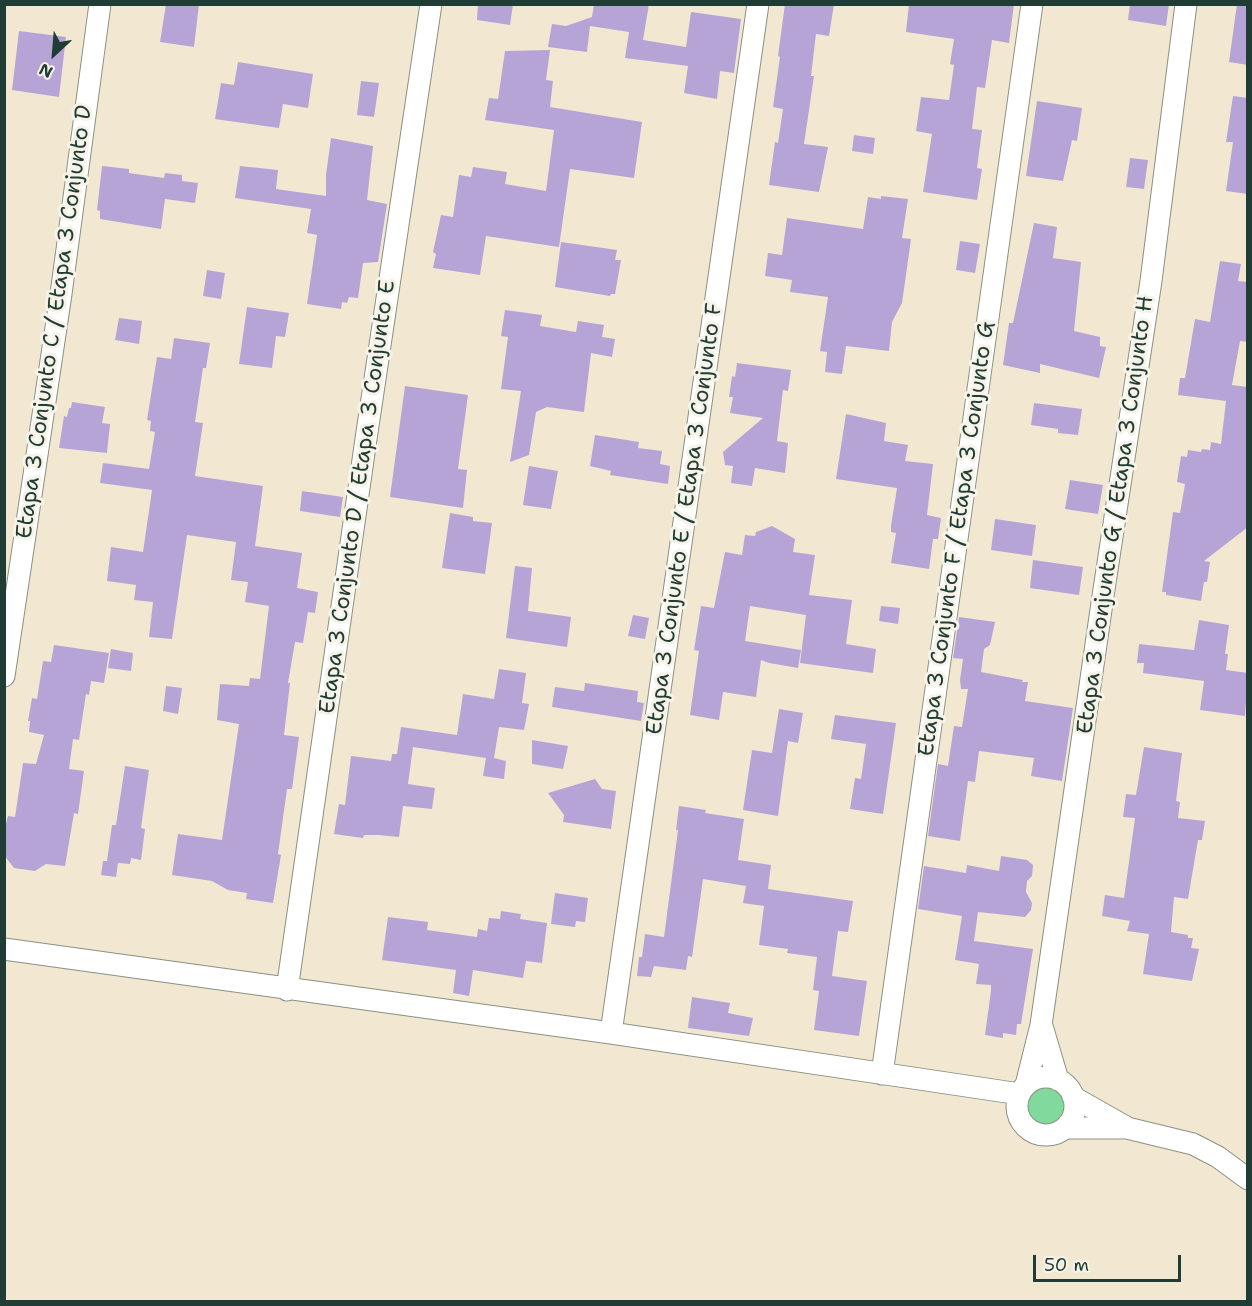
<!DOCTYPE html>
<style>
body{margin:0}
#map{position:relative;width:1252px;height:1306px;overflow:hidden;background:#f2e8d1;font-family:"Shantell Sans",sans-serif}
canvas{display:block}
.frame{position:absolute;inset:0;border:6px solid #1f3d34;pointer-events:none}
.north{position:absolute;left:24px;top:24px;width:60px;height:60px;-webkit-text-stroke:4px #f7f3e8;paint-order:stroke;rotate:206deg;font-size:16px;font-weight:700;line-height:24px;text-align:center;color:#1f3d34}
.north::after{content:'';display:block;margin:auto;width:21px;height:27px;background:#1f3d34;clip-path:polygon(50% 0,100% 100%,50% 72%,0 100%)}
.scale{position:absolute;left:1033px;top:1255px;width:148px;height:27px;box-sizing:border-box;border:3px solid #1f3d34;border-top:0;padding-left:8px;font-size:18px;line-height:21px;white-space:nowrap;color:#1f3d34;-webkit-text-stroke:4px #f7f3e8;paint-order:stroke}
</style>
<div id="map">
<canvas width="1252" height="1306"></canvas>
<div class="frame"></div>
<div class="north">N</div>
<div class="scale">50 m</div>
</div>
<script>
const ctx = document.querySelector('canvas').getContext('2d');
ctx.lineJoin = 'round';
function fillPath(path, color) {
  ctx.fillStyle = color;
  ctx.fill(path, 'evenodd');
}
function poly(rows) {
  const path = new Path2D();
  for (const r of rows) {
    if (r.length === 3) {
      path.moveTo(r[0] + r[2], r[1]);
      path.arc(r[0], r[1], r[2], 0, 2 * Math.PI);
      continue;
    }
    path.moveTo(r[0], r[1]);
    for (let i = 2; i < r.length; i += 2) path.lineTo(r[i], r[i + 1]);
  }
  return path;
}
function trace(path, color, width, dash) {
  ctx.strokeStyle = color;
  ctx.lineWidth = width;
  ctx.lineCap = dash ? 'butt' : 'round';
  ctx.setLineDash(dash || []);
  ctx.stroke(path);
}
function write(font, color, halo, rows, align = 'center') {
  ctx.font = font + ' "Shantell Sans",sans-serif';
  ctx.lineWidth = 6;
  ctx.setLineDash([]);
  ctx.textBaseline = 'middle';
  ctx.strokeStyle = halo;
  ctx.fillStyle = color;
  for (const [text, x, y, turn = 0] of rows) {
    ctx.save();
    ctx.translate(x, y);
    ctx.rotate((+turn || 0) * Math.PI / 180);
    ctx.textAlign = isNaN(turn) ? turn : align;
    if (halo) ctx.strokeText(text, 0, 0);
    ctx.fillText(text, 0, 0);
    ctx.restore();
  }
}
const green = poly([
 [1049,1108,22]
]);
const building = poly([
 [166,4,199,4,194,47,160,42],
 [478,4,513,4,510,25,477,20],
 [594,4,649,4,643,40,686,47,691,12,741,19,734,73,720,71,717,99,684,93,688,66,625,58,629,32,590,26,587,52,548,47,552,24,566,26,592,17],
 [785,4,834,4,829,36,816,34,811,76,814,76,804,144,828,147,819,192,769,185,775,142,778,143,783,109,773,107,780,57,778,56],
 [909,4,1014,4,1009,43,992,40,985,88,977,87,972,129,982,130,977,168,982,169,977,200,923,192,932,134,916,131,921,97,949,100,954,65,950,64,954,39,906,32],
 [1130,4,1169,4,1166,26,1128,20],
 [1237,4,1248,4,1248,65,1229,62],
 [19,31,66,37,59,97,12,90],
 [550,50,546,80,553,81,550,107,642,122,634,178,570,169,559,247,486,236,480,275,433,268,436,254,433,252,441,215,453,217,459,175,471,177,473,167,507,172,505,184,546,191,554,130,485,120,489,98,498,99,505,51],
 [238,62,313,74,308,108,283,104,279,128,215,119,221,83,234,85],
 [361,81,379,83,374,117,357,115],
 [1233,96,1248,98,1248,194,1226,191,1233,142,1226,142],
 [1037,101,1082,108,1077,141,1072,140,1063,181,1026,176],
 [854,135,875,138,873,154,852,151],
 [331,138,373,146,367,200,387,204,378,262,363,263,358,298,349,297,347,303,342,302,341,309,307,304,317,235,307,233,311,209,235,198,240,166,278,170,276,189,326,196,326,175],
 [1130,158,1148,160,1144,189,1126,187],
 [102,166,129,169,129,173,164,178,165,173,182,175,182,181,198,183,195,203,165,199,161,229,100,219,100,211,97,210],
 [881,196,908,199,902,238,911,239,902,303,892,322,889,351,846,346,842,374,825,372,827,352,820,351,828,297,790,292,792,280,765,276,768,253,782,255,787,218,863,229,868,197,881,199],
 [1034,223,1057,227,1053,258,1081,262,1074,331,1100,337,1100,346,1106,347,1099,378,1040,364,1040,373,1003,365,1009,323,1013,323],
 [960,241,980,244,975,273,956,270],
 [561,242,617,250,615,260,621,260,615,294,611,294,610,296,555,287],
 [1220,261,1241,264,1238,281,1248,282,1248,342,1240,341,1232,385,1248,387,1248,527,1204,561,1210,562,1207,582,1204,582,1201,601,1166,595,1166,592,1162,592,1173,512,1180,513,1185,484,1177,482,1181,456,1187,457,1188,450,1201,452,1202,449,1210,450,1211,442,1221,444,1226,401,1178,395,1180,378,1185,378,1195,319,1210,322],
 [207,270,225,273,221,299,203,296],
 [247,307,289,313,285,337,276,336,272,368,239,364],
 [505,310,542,315,540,326,576,332,578,321,604,325,602,337,615,339,612,357,591,353,584,412,547,407,536,412,529,455,510,462,521,391,501,389,508,337,501,336],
 [119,318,142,321,139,344,115,340],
 [174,338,210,343,206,368,203,368,195,422,203,423,195,476,263,486,255,546,302,553,297,588,318,592,315,613,308,612,303,643,295,642,288,683,290,683,284,735,299,737,292,789,287,789,278,854,281,855,273,903,246,899,247,893,228,890,212,881,172,875,178,834,222,840,239,724,217,720,220,684,249,686,250,678,260,679,269,606,245,602,248,582,231,580,236,542,187,535,172,639,149,637,153,602,134,600,136,585,107,581,111,547,143,552,152,490,100,483,103,463,149,469,155,432,150,431,151,421,147,420,157,357,171,359],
 [737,363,791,370,788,391,783,390,777,441,788,443,785,473,755,468,752,486,731,483,733,466,725,465,723,452,763,418,730,413,733,397,729,397,732,376,735,377],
 [405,386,468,395,458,469,467,470,463,508,390,497],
 [72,402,105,407,102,423,110,424,107,453,59,448,64,416,67,417,69,408,71,408],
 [1034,403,1082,409,1078,435,1058,433,1058,429,1031,425],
 [846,414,886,423,884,441,908,445,905,461,933,464,927,515,941,518,938,539,933,539,929,569,891,563,896,533,891,532,891,526,897,488,836,479],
 [595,435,639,442,638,448,662,451,660,464,670,466,668,484,610,475,611,471,590,466],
 [529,466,558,471,551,509,523,505],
 [1070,480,1103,485,1098,514,1065,509],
 [302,491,343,497,340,517,300,511],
 [450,513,473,517,473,521,492,523,485,574,442,568],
 [995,519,1036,525,1032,556,991,550],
 [772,526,795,539,793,552,815,555,809,595,852,600,846,644,876,649,873,673,800,663,806,615,750,606,745,641,801,650,798,668,769,663,761,660,756,697,723,692,719,720,690,715,699,651,694,650,701,606,714,608,725,552,742,555,745,535,755,536,756,532],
 [1033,560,1083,567,1079,595,1030,588],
 [515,566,532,568,528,611,571,617,567,647,506,638],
 [881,606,900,608,898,624,879,621],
 [633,615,649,618,645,639,628,636],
 [959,617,995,622,990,645,984,649,981,672,1023,680,1022,682,1028,682,1025,701,1073,708,1062,781,1031,776,1034,758,979,751,975,782,968,781,960,841,928,836,938,764,948,766,954,726,962,727,968,689,961,689,960,680,963,659,953,658],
 [1199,620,1229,625,1225,654,1228,654,1226,670,1248,673,1245,716,1200,710,1204,681,1143,673,1144,663,1137,663,1139,644,1194,650],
 [54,645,109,653,104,683,91,681,89,695,86,694,79,740,73,739,69,769,84,771,78,814,74,813,65,866,46,864,35,871,14,868,4,855,4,831,8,816,15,817,23,763,36,764,44,735,29,732,30,721,28,721,32,698,37,699,43,661,51,662],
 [111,649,133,653,131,671,108,668],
 [499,669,526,673,522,703,529,704,524,730,499,727,494,758,506,761,504,779,483,776,486,758,413,747,408,784,435,788,432,809,403,806,399,837,378,835,364,835,363,838,334,834,339,804,345,805,351,756,391,761,392,754,397,754,401,727,457,735,463,694,494,699],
 [585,683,638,691,637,702,644,703,641,721,552,707,555,687,584,691],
 [166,686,182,688,178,714,163,711],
 [779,709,803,713,798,743,788,741,778,816,743,810,752,750,772,753],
 [835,715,896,723,883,814,850,809,855,778,861,779,866,744,831,739],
 [532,740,568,746,563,769,532,764],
 [1144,747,1182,753,1176,801,1180,802,1178,818,1205,821,1202,840,1198,840,1188,899,1174,897,1171,932,1188,935,1188,938,1193,938,1191,948,1199,949,1192,981,1143,974,1149,934,1127,931,1130,921,1102,916,1105,895,1124,898,1135,818,1123,817,1126,794,1136,795],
 [125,766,149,770,141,828,145,829,141,860,131,858,130,864,118,863,116,877,101,875,103,861,107,861,112,825,116,825],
 [595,779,602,789,616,791,611,829,563,822,564,815,548,793],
 [679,806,706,810,705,813,744,819,738,860,771,865,768,889,853,901,848,932,838,931,832,976,867,981,859,1036,814,1030,819,991,813,990,817,957,787,953,788,949,759,945,764,906,743,903,746,886,703,879,692,957,688,956,686,970,654,966,651,977,637,976,639,957,642,957,645,934,664,937,678,830,676,830],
 [1001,856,1027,860,1033,865,1032,876,1027,881,1026,892,1032,903,1031,910,1025,917,978,912,974,941,1033,949,1021,1024,1017,1024,1016,1035,1003,1033,1003,1038,985,1035,991,991,991,985,976,984,979,964,955,960,962,916,918,909,924,866,966,873,967,865,999,871],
 [555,893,588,898,585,922,576,921,575,927,551,924],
 [501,911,521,914,520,919,547,923,542,963,526,961,523,978,473,970,469,996,453,993,456,970,382,960,388,917,428,922,427,930,477,937,478,929,487,931,489,918,500,919],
 [692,997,730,1003,728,1013,753,1018,749,1036,688,1028]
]);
const minor = poly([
 [4,676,61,294,100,4],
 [4,949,611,1033,1020,1094],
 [287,990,366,439,431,4],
 [1042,1026,1058,1080],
 [611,1033,758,4],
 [882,1074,1032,4],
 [1046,1106,29],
 [1026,1085,1041,1025,1103,596,1151,281,1186,4],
 [1073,1097,1126,1127],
 [1066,1128,1127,1128,1193,1144,1218,1157,1248,1179]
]);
const streetNames = [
 ["Etapa 3 Conjunto C / Etapa 3 Conjunto D",55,322,-82],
 ["Etapa 3 Conjunto D / Etapa 3 Conjunto E",358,497,-82],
 ["Etapa 3 Conjunto G / Etapa 3 Conjunto H",1116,515,-82],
 ["Etapa 3 Conjunto E / Etapa 3 Conjunto F",685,519,-82],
 ["Etapa 3 Conjunto F / Etapa 3 Conjunto G",957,539,-82]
];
fillPath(green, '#81d99e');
fillPath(building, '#b7a4d7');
trace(minor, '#889282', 23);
trace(minor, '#fff', 21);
write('22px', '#1f3d34', '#f7f3e8', streetNames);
</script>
